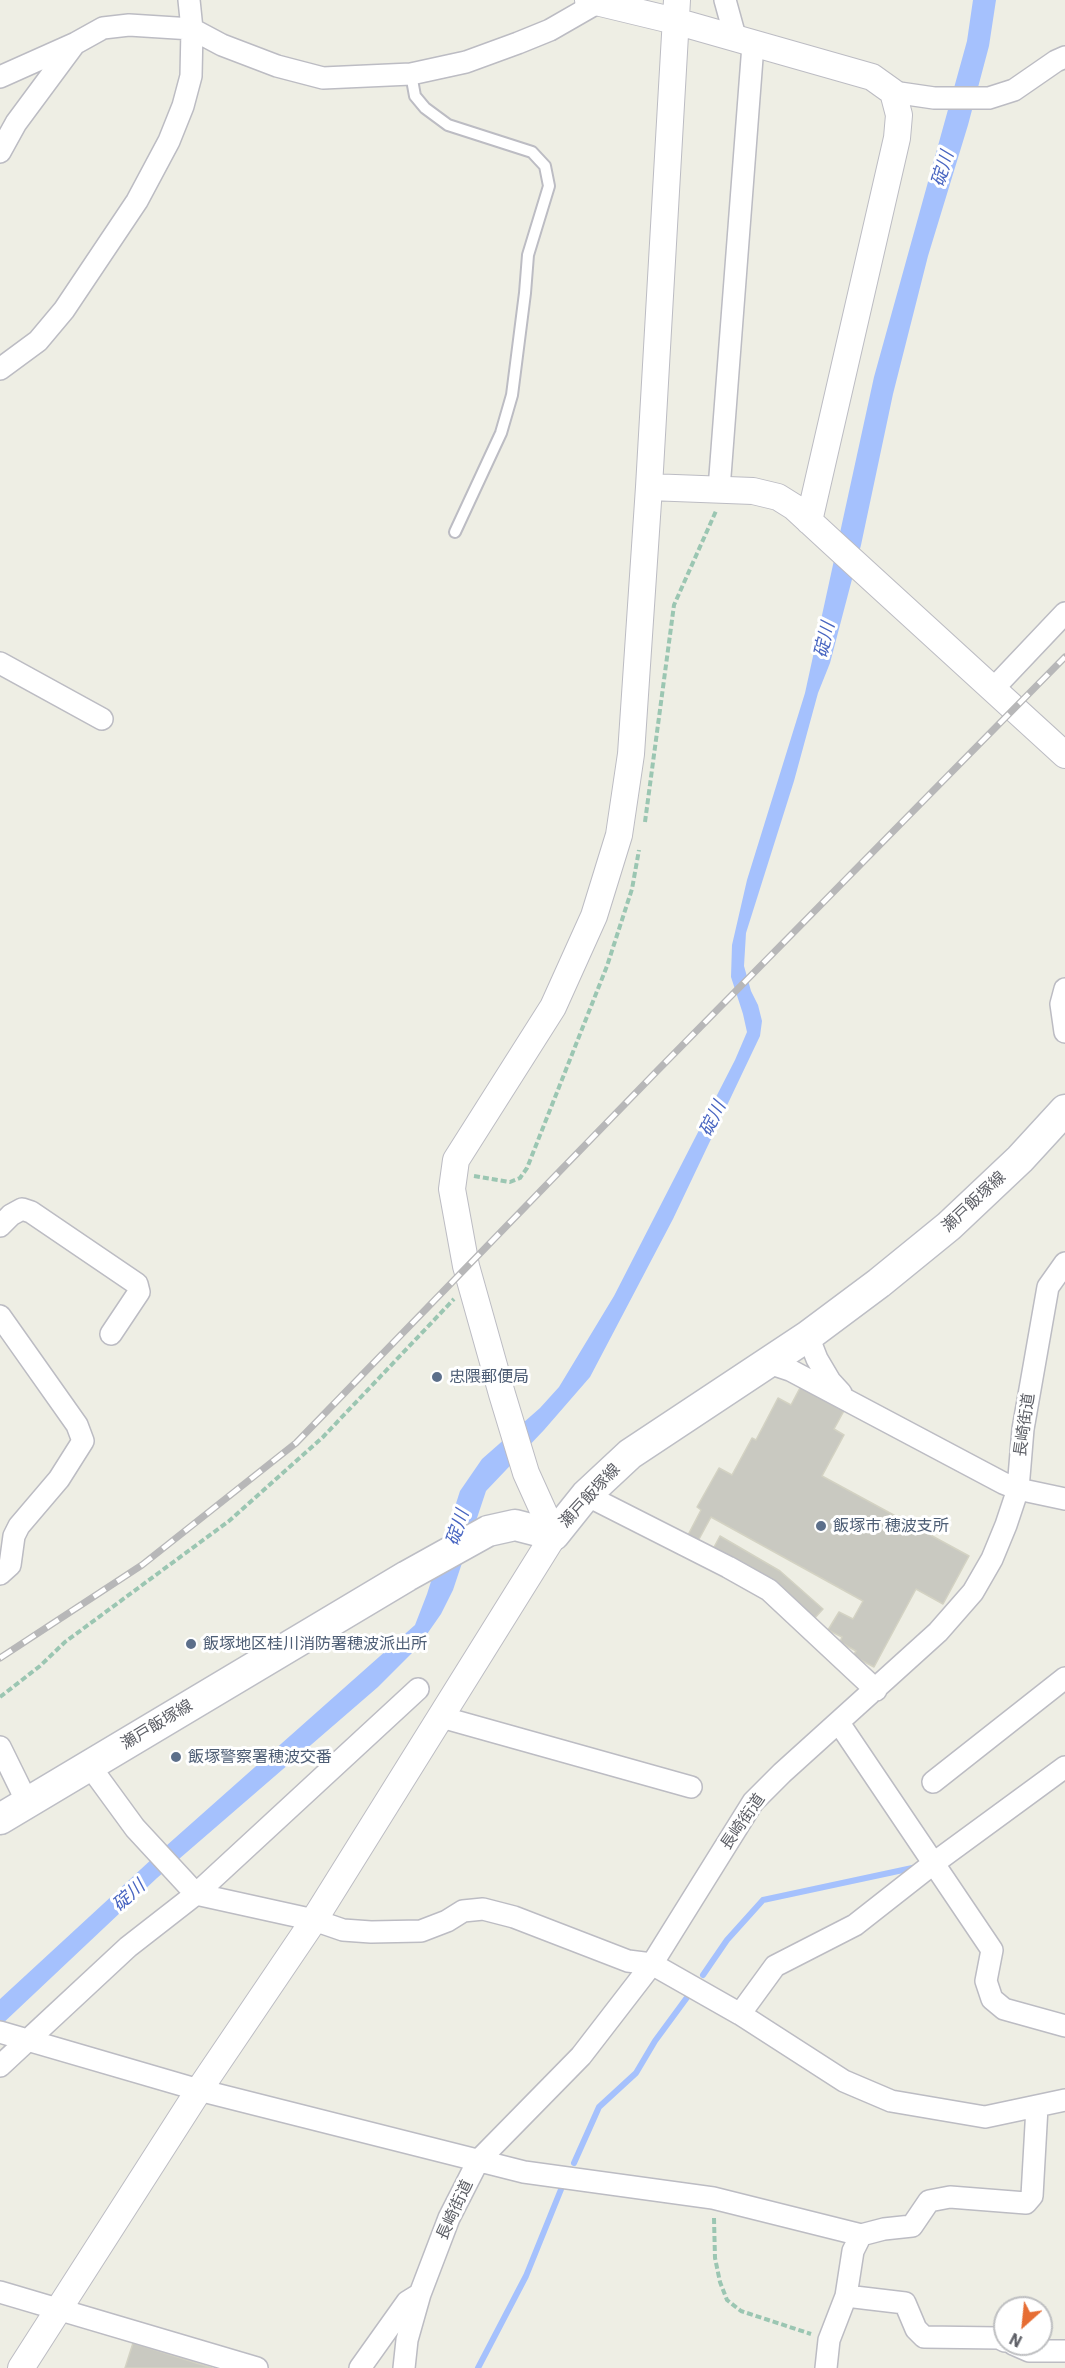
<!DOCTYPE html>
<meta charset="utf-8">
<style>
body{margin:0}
#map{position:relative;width:1065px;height:2368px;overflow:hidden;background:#eeeee4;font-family:"IBM Plex Sans",sans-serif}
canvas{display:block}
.north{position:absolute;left:993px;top:2296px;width:60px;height:60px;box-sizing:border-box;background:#fff;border:2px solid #bebfc1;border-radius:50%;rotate:207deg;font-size:16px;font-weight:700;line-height:24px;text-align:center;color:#5c5e65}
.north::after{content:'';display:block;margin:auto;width:21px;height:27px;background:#e66d33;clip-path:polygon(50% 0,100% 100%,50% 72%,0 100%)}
</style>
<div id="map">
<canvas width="1065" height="2368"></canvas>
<div class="north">N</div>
</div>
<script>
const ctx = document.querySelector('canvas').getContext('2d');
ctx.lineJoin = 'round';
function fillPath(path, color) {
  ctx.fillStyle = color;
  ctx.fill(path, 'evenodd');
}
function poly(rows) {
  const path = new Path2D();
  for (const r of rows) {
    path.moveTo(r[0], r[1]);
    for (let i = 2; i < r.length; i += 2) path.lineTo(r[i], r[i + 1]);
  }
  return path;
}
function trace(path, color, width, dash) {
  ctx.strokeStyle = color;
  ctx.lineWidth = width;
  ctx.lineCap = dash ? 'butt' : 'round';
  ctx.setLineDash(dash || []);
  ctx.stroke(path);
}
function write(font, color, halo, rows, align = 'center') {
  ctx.font = font + ' "IBM Plex Sans","Noto Sans JP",sans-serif';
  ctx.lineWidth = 6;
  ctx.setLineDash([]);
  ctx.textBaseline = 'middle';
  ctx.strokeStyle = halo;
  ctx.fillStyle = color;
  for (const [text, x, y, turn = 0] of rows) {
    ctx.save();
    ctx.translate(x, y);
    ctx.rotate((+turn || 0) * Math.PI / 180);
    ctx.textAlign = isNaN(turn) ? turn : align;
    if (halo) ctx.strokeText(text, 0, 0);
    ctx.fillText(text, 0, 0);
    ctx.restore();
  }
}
const water = poly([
 [973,0,996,0,989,46,968,125,928,256,893,394,861,545,830,663,818,693,794,781,746,933,744,966,751,991,758,1005,762,1021,760,1036,673,1219,590,1377,544,1430,486,1491,453,1590,441,1614,418,1647,378,1687,157,1878,0,2026,0,1999,166,1846,415,1625,427,1594,460,1491,482,1459,540,1408,559,1387,614,1296,735,1060,747,1032,743,1014,731,977,732,945,747,880,805,693,874,377,967,41]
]);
const stream = poly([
 [703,1975,727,1940,763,1900,917,1867],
 [574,2163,599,2107,636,2073,655,2041,691,1992],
 [478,2368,526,2276,564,2182]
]);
const building = poly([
 [801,1386,845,1409,834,1429,844,1435,822,1476,969,1556,943,1604,916,1589,874,1667,853,1656,856,1651,840,1642,842,1637,828,1630,839,1612,853,1619,863,1601,711,1517,698,1541,688,1535,701,1510,697,1507,719,1468,732,1475,752,1438,756,1440,778,1398,791,1405,801,1386],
 [720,1536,780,1571,823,1609,813,1620,713,1549,720,1536],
 [133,2343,212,2368,125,2368,133,2343]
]);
const path = poly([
 [645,822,674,605,716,511],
 [474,1176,510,1182,520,1178,527,1168,607,966,632,889,639,850],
 [0,1697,40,1666,65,1642,229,1521,323,1437,454,1299],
 [714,2218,715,2258,720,2282,727,2300,741,2311,811,2334]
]);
const service = poly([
 [411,74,415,96,425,108,448,125,532,152,545,166,549,186,528,255,525,293,512,395,501,433,455,532]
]);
const minor = poly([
 [725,0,736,40],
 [0,77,76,43,103,28,129,25,192,29,222,45,277,66,323,78,411,74,466,62,518,43,550,30,597,3],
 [893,92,934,98,989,98,1014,90,1056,61,1065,57],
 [0,152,16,123,73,46],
 [0,369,38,341,64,310,137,201,169,141,183,106,191,76,192,29,189,0],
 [719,489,753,45],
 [0,663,102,719],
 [993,689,1065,613],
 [1065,989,1061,1004,1065,1032],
 [0,1226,11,1215,22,1209,31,1212,137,1284,139,1292,111,1334],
 [0,1316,77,1425,83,1441,59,1479,19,1526,14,1536,10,1565,0,1574],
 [808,1336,817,1359,830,1381,841,1393],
 [763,1366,775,1365,790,1370,1003,1483,1018,1489,1065,1499],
 [586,1495,728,1567,769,1590,876,1690],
 [441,1717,691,1787],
 [839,1723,992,1950,986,1981,992,1999,1004,2009,1065,2026],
 [0,1747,27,1802],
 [89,1765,135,1828,196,1894,314,1920,343,1930,371,1932,421,1931,447,1921,463,1911,483,1909,514,1917,628,1961,652,1964,740,2014,844,2081,891,2101,985,2117,1065,2100],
 [933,1782,1065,1678],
 [740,2014,775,1966,855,1925,934,1863,1065,1767],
 [0,2032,199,2090,524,2172,713,2198,861,2235,884,2229,912,2226,929,2201,950,2197,1026,2203,1032,2196,1037,2107],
 [0,2066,128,1947,196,1894,418,1689],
 [0,2292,257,2368],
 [846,2296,905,2303,916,2329,924,2337,999,2338,1005,2341],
 [1013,2344,1029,2351,1065,2351],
 [360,2368,407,2302,420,2294,449,2218,478,2161,581,2056,652,1964,753,1802,782,1773,938,1632,973,1592,992,1559,1006,1525,1018,1489,1023,1429,1048,1287,1065,1263],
 [404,2368,407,2340,420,2294],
 [826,2368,829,2340,846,2296,853,2251,861,2235]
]);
const tertiary = poly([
 [588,0,675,21,872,77,893,92,899,115,897,138,809,521],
 [649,487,753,491,778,497,794,507,833,543,1065,755],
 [21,2368,199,2090,314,1920,554,1535,526,1473,502,1394,466,1266,452,1189,456,1160,553,1007,594,916,619,835,631,754,649,487,677,0]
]);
const secondary = poly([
 [0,1819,407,1576,488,1531,515,1525,554,1535,586,1495,630,1454,808,1336,879,1283,949,1226,1020,1159,1065,1110]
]);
const rail = poly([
 [0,1658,142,1565,296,1443,657,1071,1065,657]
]);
const markers = [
 [437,1377,6,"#5c6f8a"],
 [821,1526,6,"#5c6f8a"],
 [191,1644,6,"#5c6f8a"],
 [176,1757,6,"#5c6f8a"]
];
const streetNames = [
 ["瀬戸飯塚線",974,1202,-43],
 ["長崎街道",1025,1425,-82],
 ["瀬戸飯塚線",590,1496,-47],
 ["瀬戸飯塚線",157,1725,-31],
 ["長崎街道",743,1822,-55],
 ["長崎街道",455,2210,-65]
];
const serviceNames = [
 ["忠隈郵便局",449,1377],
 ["飯塚市 穂波支所",833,1526],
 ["飯塚地区桂川消防署穂波派出所",203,1644],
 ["飯塚警察署穂波交番",188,1757]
];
const waterNames = [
 ["碇川",943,169,-73],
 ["碇川",825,640,-77],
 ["碇川",713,1119,-64],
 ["碇川",458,1528,-72],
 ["碇川",129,1896,-42]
];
fillPath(water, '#a5c1fd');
trace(stream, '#a5c1fd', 6);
fillPath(building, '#c9c9c1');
trace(building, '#d3d2c3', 1.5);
trace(service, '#bcbcc3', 14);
trace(minor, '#bcbcc3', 24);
trace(tertiary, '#bcbcc3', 28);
trace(secondary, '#bdbec5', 33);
trace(path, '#9bc6b2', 4, [6, 3]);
trace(service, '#fff', 10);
trace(minor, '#fff', 21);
trace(tertiary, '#fff', 26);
trace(secondary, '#fff', 30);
trace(rail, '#b7b7b8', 7);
trace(rail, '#fff', 4.5, [14]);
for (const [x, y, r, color] of markers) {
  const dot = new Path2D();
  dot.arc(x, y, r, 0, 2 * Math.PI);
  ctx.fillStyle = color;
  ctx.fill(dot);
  trace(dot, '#fff', 2);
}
write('16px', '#5c5e65', '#fff', streetNames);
write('16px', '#4e5e75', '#fff', serviceNames, 'left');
write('italic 18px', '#4865c1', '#fff', waterNames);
</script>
